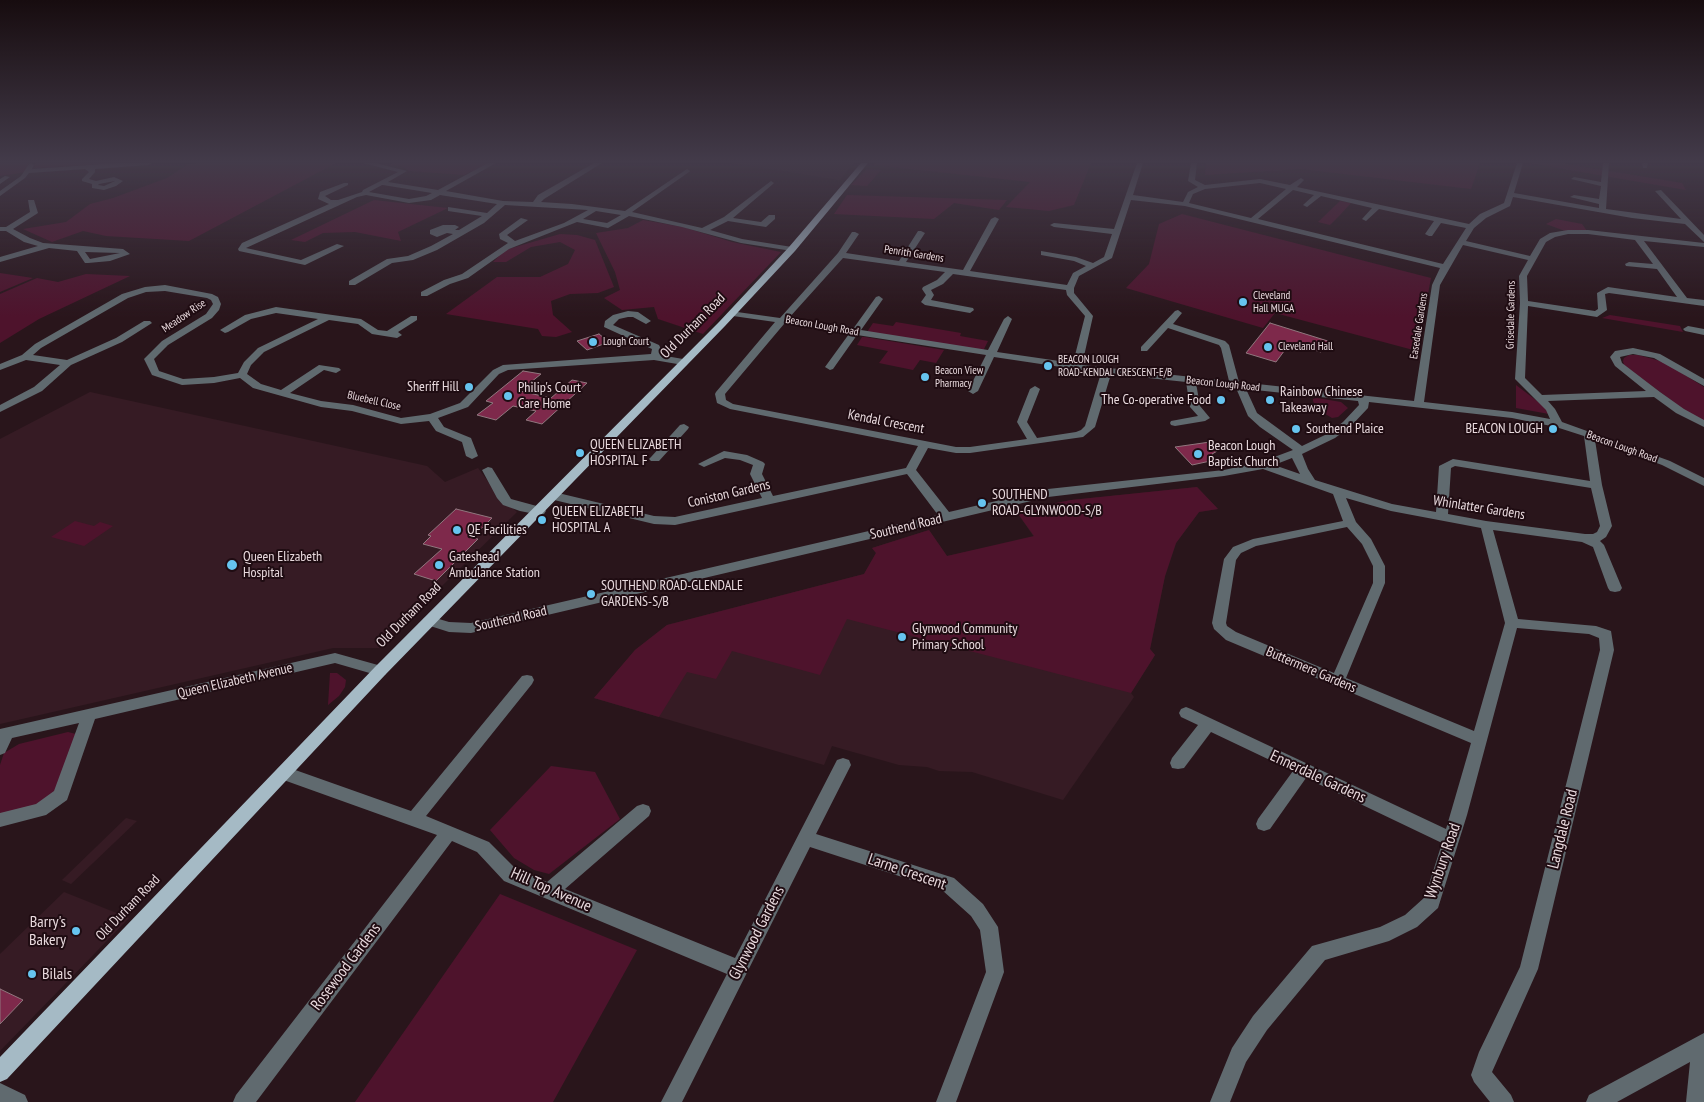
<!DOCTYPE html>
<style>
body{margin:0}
canvas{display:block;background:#29151b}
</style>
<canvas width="1704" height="1102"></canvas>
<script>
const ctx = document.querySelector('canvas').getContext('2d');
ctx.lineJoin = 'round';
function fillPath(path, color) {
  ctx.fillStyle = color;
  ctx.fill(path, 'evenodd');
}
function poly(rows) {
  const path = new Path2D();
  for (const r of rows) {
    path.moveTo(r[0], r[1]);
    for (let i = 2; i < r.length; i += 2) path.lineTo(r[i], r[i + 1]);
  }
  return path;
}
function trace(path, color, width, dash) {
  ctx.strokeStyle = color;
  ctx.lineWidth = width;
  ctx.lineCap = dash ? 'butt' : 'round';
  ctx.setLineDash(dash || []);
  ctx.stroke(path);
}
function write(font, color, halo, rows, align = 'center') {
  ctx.font = font + ' "PT Sans Narrow",sans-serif';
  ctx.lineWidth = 4;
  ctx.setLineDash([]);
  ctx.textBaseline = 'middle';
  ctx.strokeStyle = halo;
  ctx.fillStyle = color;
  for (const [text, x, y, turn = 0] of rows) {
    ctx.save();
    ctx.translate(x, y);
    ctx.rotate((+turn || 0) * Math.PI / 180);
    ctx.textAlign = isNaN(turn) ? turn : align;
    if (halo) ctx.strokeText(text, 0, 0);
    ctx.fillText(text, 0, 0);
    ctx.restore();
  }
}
const built = poly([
 [731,163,854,163,840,180],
 [90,392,427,466,445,482,478,468,498,495,517,512,379,648,333,648,0,724,0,439],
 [1197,487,1218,509,1199,512,1176,543,1165,576,1150,649,1155,655,1131,693,1134,697,1063,800,972,772,939,771,927,767,899,765,832,746,824,765,594,698,635,650,667,625,864,574,876,553,872,548,929,530,947,556,1034,537,1016,511,1071,500],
 [126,818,137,821,71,884,62,880],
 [64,892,129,918,0,1051,0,954]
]);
const green = poly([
 [0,163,29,163,26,172,0,176],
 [35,163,119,163,38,168,34,168],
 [206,163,336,163,189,241,106,236,83,231,52,242,23,229,66,222,90,204,113,198,167,178,188,164],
 [393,163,490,163,464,175,409,171,403,167,390,165],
 [875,163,1091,163,1074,205,1049,211,1006,207,1030,182,873,165],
 [1206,163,1480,163,1471,189,1301,169,1205,175],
 [1529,163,1561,163,1682,183,1686,190],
 [867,169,881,170,867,186,851,185],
 [847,195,1007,200,999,210,954,203,934,219,834,214],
 [374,200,448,208,398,232,401,241,355,232,323,233,305,242,291,240],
 [1340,201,1351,203,1340,215,1330,212,1340,215,1330,225,1318,222],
 [1182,214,1431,278,1417,351,1275,313,1263,328,1126,288,1149,264,1159,224],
 [1556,219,1582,224,1587,231,1565,231,1546,224],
 [643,220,683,227,732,242,781,252,703,334,658,319,654,307,622,310,604,298,620,290,615,272,596,233,628,228],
 [560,234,577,235,595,240,614,287,598,293,570,294,551,301,553,315,572,332,556,337,542,336,538,329,446,314,497,277,540,277,568,264,575,250,560,242,531,247,506,262,493,262,505,250],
 [0,273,33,278,0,292],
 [86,274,130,276,39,319,0,343,0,294,37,278,58,282],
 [1610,315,1680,326,1683,332,1602,318],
 [896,322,961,333,960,336,988,341,983,351,867,332,873,323,893,326],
 [862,337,865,337,944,350,936,363,920,360,913,370,879,363,888,351,857,345],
 [1629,355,1638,355,1664,362,1704,387,1704,421,1684,410,1624,365,1623,361,1624,358],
 [1516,385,1545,407,1549,414,1516,408],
 [1317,398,1341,402,1348,408,1338,417,1332,418,1317,409,1313,401,1313,399],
 [1197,487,1218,509,1199,512,1176,543,1165,576,1150,649,1155,655,1131,693,847,619,820,675,732,651,716,679,687,672,659,717,594,698,635,650,667,625,864,574,876,553,872,548,929,530,947,556,1034,536,1016,511,1071,500],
 [75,521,94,526,100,522,113,526,84,546,51,537],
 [330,673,337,673,346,680,345,687,339,696,328,705],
 [68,732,76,734,59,789,49,801,0,816,0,765,4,753,19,744],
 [551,766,595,772,620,819,549,874,534,870,514,858,490,830],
 [500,894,637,950,553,1102,355,1102]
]);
const building = poly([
 [1270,323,1331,342,1321,352,1290,343,1276,362,1246,353,1270,323],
 [599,334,609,342,587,350,577,341,599,334],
 [523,371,541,374,520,391,551,398,572,380,587,383,542,424,526,420,536,411,513,406,496,420,477,415,493,403,486,401,523,371],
 [1210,442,1219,450,1212,454,1215,460,1192,465,1175,447,1210,442],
 [456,509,492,518,472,538,478,539,436,581,414,574,442,549,423,544,431,536,428,535,456,509],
 [0,989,23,1000,0,1024,0,989]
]);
const minor = poly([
 [31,163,34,165,32,169,117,163,152,163,149,165,95,169,95,172,89,179,96,181,114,177,123,181,116,186,104,190,92,188,92,184,82,181,82,179,89,172,85,169,29,173,25,178,0,196,0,191,21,176,29,164,31,163],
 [115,181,104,186,98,185,99,184,115,181],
 [363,163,376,163,407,171,388,182,438,190,488,163,496,163,446,191,503,201,533,202,538,195,594,163,602,163,544,199,541,202,572,204,625,211,687,169,690,171,689,172,632,212,702,228,724,217,771,181,774,183,773,184,733,218,761,222,769,215,775,215,775,219,766,227,728,221,710,230,742,239,792,247,796,249,792,251,741,243,682,227,629,216,608,228,577,222,509,249,468,278,450,284,427,296,421,296,421,292,444,280,462,274,508,243,500,239,499,234,521,218,528,220,507,235,515,241,564,223,588,210,505,205,484,223,437,250,413,260,392,263,355,285,349,285,349,281,387,259,408,256,431,246,453,234,447,233,437,237,430,234,430,230,443,225,455,225,459,227,455,230,459,230,482,216,448,211,448,207,487,213,497,204,440,195,431,200,409,203,366,195,357,197,246,248,301,260,337,244,344,246,305,265,239,251,238,249,242,243,329,204,318,199,320,192,344,183,348,183,348,185,325,196,331,200,338,200,362,192,363,190,398,172,363,163],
 [382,185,383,185,432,193,426,196,409,199,369,192,382,185],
 [596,211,621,215,607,223,583,219,596,211],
 [1137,163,1143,163,1133,195,1183,202,1188,192,1198,187,1188,181,1191,163,1197,163,1195,180,1205,185,1260,179,1290,185,1301,178,1304,180,1297,187,1469,224,1480,214,1504,203,1517,163,1523,163,1514,193,1599,208,1599,204,1570,197,1574,195,1599,199,1601,186,1571,179,1574,177,1601,182,1603,163,1609,163,1606,209,1681,219,1655,191,1661,190,1704,235,1704,242,1685,224,1632,218,1513,197,1510,206,1486,218,1474,228,1466,241,1530,256,1540,239,1550,233,1568,230,1588,230,1704,243,1704,247,1644,241,1687,298,1704,300,1704,306,1609,293,1605,294,1607,310,1597,317,1528,306,1525,378,1542,395,1646,391,1615,366,1610,357,1615,351,1633,348,1660,354,1704,379,1704,386,1654,358,1633,354,1620,357,1622,363,1660,392,1684,409,1704,420,1704,427,1676,413,1654,397,1548,401,1555,409,1562,422,1670,461,1704,478,1704,486,1662,465,1595,440,1602,485,1612,526,1606,537,1600,541,1604,545,1622,588,1620,591,1615,592,1610,591,1608,588,1593,547,1582,542,1493,530,1518,619,1596,626,1611,631,1614,650,1538,969,1492,1072,1511,1095,1514,1102,1490,1102,1474,1082,1471,1075,1479,1052,1520,967,1600,650,1599,638,1589,634,1517,628,1467,815,1438,908,1417,927,1389,941,1325,960,1267,1030,1246,1062,1230,1102,1210,1102,1232,1048,1253,1016,1312,946,1380,927,1405,915,1425,897,1442,843,1306,778,1270,829,1264,831,1258,829,1256,824,1258,819,1293,771,1211,732,1184,768,1178,769,1172,768,1170,763,1172,758,1198,725,1181,717,1179,713,1181,709,1186,707,1191,709,1446,829,1471,743,1226,640,1214,629,1212,623,1224,559,1233,547,1253,539,1343,521,1333,494,1263,469,1224,476,1048,497,471,633,449,632,424,624,422,621,424,618,429,616,449,622,471,623,938,515,907,474,675,525,654,524,550,499,548,496,554,492,654,516,675,517,762,498,750,474,753,465,740,460,725,458,704,467,698,464,724,451,747,455,763,462,765,464,762,474,773,496,906,468,918,446,730,409,717,403,715,394,716,392,775,322,733,316,730,315,730,311,780,318,838,253,852,232,855,232,859,234,846,253,899,261,918,231,921,231,925,233,906,262,963,270,991,219,995,217,999,219,970,271,1067,285,1073,273,1086,266,1074,261,1041,255,1041,251,1076,257,1093,263,1104,257,1112,234,1054,227,1050,225,1054,223,1114,229,1137,163],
 [1260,183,1286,189,1251,218,1189,203,1193,194,1205,189,1260,183],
 [1293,190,1314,195,1303,205,1307,207,1321,196,1372,208,1362,219,1366,221,1379,209,1434,221,1425,234,1429,236,1432,236,1441,223,1466,228,1443,264,1258,219,1293,190],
 [1131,200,1185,206,1440,268,1432,285,1414,401,1239,382,1229,345,1225,341,1173,324,1182,313,1178,310,1175,311,1141,347,1141,351,1147,351,1168,328,1219,345,1221,348,1229,381,1082,365,1093,316,1074,293,1074,288,1079,276,1112,258,1131,200],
 [1568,234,1588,234,1635,240,1653,264,1629,262,1625,264,1626,266,1657,269,1677,297,1608,287,1597,293,1598,309,1595,311,1528,301,1527,276,1546,242,1555,237,1568,234],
 [1463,245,1528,260,1519,276,1520,303,1515,379,1546,410,1550,419,1512,412,1424,402,1440,285,1463,245],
 [843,258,945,272,937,280,923,287,922,289,926,295,921,302,925,305,970,313,974,310,973,308,931,300,934,295,931,290,943,284,953,274,1066,290,1067,295,1085,316,1073,363,997,352,1012,319,1008,316,1004,319,988,350,861,330,883,299,879,296,876,297,853,329,788,319,843,258],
 [784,324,849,334,825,367,830,370,833,369,857,335,986,355,968,391,973,394,978,391,994,357,1101,373,1085,426,1081,430,1076,432,1037,438,1027,422,1040,389,1035,386,1030,389,1017,422,1027,439,970,447,956,447,925,441,733,404,726,400,725,394,784,324],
 [1111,374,1186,382,1190,407,1198,416,1171,421,1170,423,1171,425,1175,426,1205,421,1210,418,1200,406,1196,383,1236,388,1248,416,1260,427,1293,450,1261,462,1224,470,1048,489,949,512,916,470,928,448,956,453,970,453,1083,437,1095,427,1111,374],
 [1246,389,1358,401,1359,405,1343,422,1327,434,1302,446,1257,413,1246,389],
 [1369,402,1512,418,1556,427,1584,436,1590,481,1453,459,1439,466,1436,512,1392,504,1315,480,1308,469,1302,454,1335,438,1351,426,1368,408,1369,402],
 [1292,458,1300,474,1274,465,1292,458],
 [1455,466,1591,488,1600,526,1597,532,1593,534,1585,534,1486,521,1448,514,1451,468,1455,466],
 [1346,498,1391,511,1481,528,1505,623,1474,731,1346,678,1385,583,1385,566,1371,539,1356,522,1346,498],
 [1347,527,1362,544,1373,566,1373,583,1334,673,1236,632,1227,626,1226,623,1236,560,1241,553,1256,546,1347,527],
 [1642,163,1648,163,1647,168,1643,168,1642,163],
 [5,176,10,177,0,184,0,179,5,176],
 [28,200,34,200,38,213,13,229,30,238,43,243,123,249,130,254,110,261,88,263,85,263,77,251,49,248,0,262,0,257,38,246,24,242,6,231,0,231,0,227,6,227,30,212,28,200],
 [85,252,120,253,90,259,85,252],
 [165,285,212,294,218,297,221,304,219,310,212,318,168,345,154,359,159,371,183,379,214,377,238,373,244,362,258,348,318,319,276,313,251,319,228,332,225,333,220,330,245,315,276,307,361,319,378,330,387,331,411,316,417,316,417,320,398,332,402,335,397,338,372,334,358,324,329,320,264,352,251,365,247,374,261,384,281,390,319,365,339,368,341,370,336,373,324,370,290,393,321,401,353,405,401,418,430,414,460,403,493,370,503,365,651,354,652,349,604,327,605,321,613,315,628,311,638,312,651,321,646,324,633,317,628,317,619,319,613,325,659,345,662,351,660,355,683,359,688,362,683,365,654,360,508,370,499,374,468,407,438,418,444,427,471,438,478,456,472,459,466,456,462,442,436,431,429,421,401,424,352,411,321,407,253,388,240,378,214,383,182,385,152,375,144,359,162,341,206,314,213,304,211,300,207,298,165,291,146,292,128,298,41,348,33,355,67,360,116,338,144,321,150,321,152,323,122,342,71,365,42,391,0,412,0,405,34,387,60,365,26,360,0,370,0,364,22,355,35,344,122,294,145,287,165,285],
 [1688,326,1704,329,1704,335,1685,331,1683,329,1688,326],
 [684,424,689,427,688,429,659,461,651,461,649,459,651,457,680,425,684,424],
 [488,467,492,468,511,499,544,508,546,511,544,514,540,515,520,511,503,505,497,498,482,470,488,467],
 [335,653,385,667,387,671,385,675,380,676,335,663,95,719,67,800,46,815,0,827,0,813,36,804,54,791,79,723,12,738,5,753,0,755,0,729,335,653],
 [527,675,532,676,534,680,532,684,426,816,489,842,516,869,547,882,637,806,643,804,649,806,651,811,649,816,565,889,735,958,837,760,843,758,849,760,851,765,816,834,954,878,983,904,998,927,1004,972,956,1102,936,1102,986,972,980,930,971,916,942,890,810,847,682,1102,661,1102,727,974,504,881,477,852,452,841,256,1102,233,1102,236,1095,437,835,278,778,276,773,278,768,284,766,411,811,522,676,527,675],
 [1704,1033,1704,1102,1686,1102,1690,1062,1617,1102,1586,1102,1589,1095,1704,1033],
 [0,1083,25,1095,28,1102,0,1102,0,1083]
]);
const major = poly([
 [861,163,868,163,795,251,725,326,385,675,7,1079,0,1082,0,1057,375,667,719,322,789,247,861,163]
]);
const markers = [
 [1243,302,5,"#66c4ef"],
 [593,342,5,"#66c4ef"],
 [1268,347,5,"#66c4ef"],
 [1048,366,5,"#66c4ef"],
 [925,377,5,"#66c4ef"],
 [469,387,5,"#66c4ef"],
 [508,396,5,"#66c4ef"],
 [1221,400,5,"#66c4ef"],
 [1270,400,5,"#66c4ef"],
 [1296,429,5,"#66c4ef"],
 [1553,429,5,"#66c4ef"],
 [580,453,5,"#66c4ef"],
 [1198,454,5,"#66c4ef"],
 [982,503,5,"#66c4ef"],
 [542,520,5,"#66c4ef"],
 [457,530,5,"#66c4ef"],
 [232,565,6,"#66c4ef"],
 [439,565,5,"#66c4ef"],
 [591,594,5,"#66c4ef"],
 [902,637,5,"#66c4ef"],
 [76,931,5,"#66c4ef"],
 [32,974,5,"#66c4ef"]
];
const farStreetnames = [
 ["Penrith Gardens",914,254,9],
 ["Grisedale Gardens",1511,315,-89],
 ["Meadow Rise",184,316,-34],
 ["Beacon Lough Road",822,326,10],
 ["Easedale Gardens",1419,326,-81],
 ["Beacon Lough Road",1223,384,6],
 ["Bluebell Close",374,401,13],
 ["Beacon Lough Road",1622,447,20]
];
const farPoinames = [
 ["Cleveland",1253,296],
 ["Hall MUGA",1253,309],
 ["Lough Court",603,342],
 ["Cleveland Hall",1278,347],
 ["BEACON LOUGH",1058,360],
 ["ROAD-KENDAL CRESCENT-E/B",1058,373],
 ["Beacon View",935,371],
 ["Pharmacy",935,384]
];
const streetNames = [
 ["Old Durham Road",693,326,-45],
 ["Kendal Crescent",886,422,11],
 ["Coniston Gardens",729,494,-13],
 ["Whinlatter Gardens",1479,508,9],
 ["Southend Road",906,527,-13],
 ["Old Durham Road",409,615,-45],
 ["Southend Road",511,619,-13],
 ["Buttermere Gardens",1311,670,23],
 ["Queen Elizabeth Avenue",235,681,-13],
 ["Old Durham Road",128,908,-46]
];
const poiNames = [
 ["Sheriff Hill",459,387,"right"],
 ["Philip's Court",518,388],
 ["Care Home",518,404],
 ["Rainbow Chinese",1280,392],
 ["Takeaway",1280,408],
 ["The Co-operative Food",1211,400,"right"],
 ["Southend Plaice",1306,429],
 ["BEACON LOUGH",1543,429,"right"],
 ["QUEEN ELIZABETH",590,445],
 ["HOSPITAL F",590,461],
 ["Beacon Lough",1208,446],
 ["Baptist Church",1208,462],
 ["SOUTHEND",992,495],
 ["ROAD-GLYNWOOD-S/B",992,511],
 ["QUEEN ELIZABETH",552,512],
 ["HOSPITAL A",552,528],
 ["QE Facilities",467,530],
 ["Queen Elizabeth",243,557],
 ["Hospital",243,573],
 ["Gateshead",449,557],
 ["Ambulance Station",449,573],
 ["SOUTHEND ROAD-GLENDALE",601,586],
 ["GARDENS-S/B",601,602],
 ["Glynwood Community",912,629],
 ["Primary School",912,645]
];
const nearStreetnames = [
 ["Ennerdale Gardens",1318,777,25],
 ["Langdale Road",1563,829,-76],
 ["Wynbury Road",1443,861,-71],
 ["Larne Crescent",907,872,19],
 ["Hill Top Avenue",551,890,24],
 ["Glynwood Gardens",757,933,-63],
 ["Rosewood Gardens",346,967,-53]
];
const nearPoinames = [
 ["Barry's",66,922],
 ["Bakery",66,940],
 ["Bilals",42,974,"left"]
];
fillPath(built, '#361b24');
fillPath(green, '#4e132c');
fillPath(building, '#7e294b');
trace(building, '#90777e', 1);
fillPath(minor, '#606a6f');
fillPath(major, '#a5bac5');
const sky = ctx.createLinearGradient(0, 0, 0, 317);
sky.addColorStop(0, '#170c0f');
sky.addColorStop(0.51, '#433b4a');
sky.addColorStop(1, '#433b4a00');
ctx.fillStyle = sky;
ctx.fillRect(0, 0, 1704, 317);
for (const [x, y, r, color] of markers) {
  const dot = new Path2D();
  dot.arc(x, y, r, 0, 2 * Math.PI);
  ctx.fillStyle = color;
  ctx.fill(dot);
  trace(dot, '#1f0c12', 2);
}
write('11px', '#e9dade', '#1f0c12', farStreetnames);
write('11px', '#e9dade', '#1f0c12', farPoinames, 'left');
write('14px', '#e9dade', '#1f0c12', streetNames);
write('14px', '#e9dade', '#1f0c12', poiNames, 'left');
write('16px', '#e9dade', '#1f0c12', nearStreetnames);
write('16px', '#e9dade', '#1f0c12', nearPoinames, 'right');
</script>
